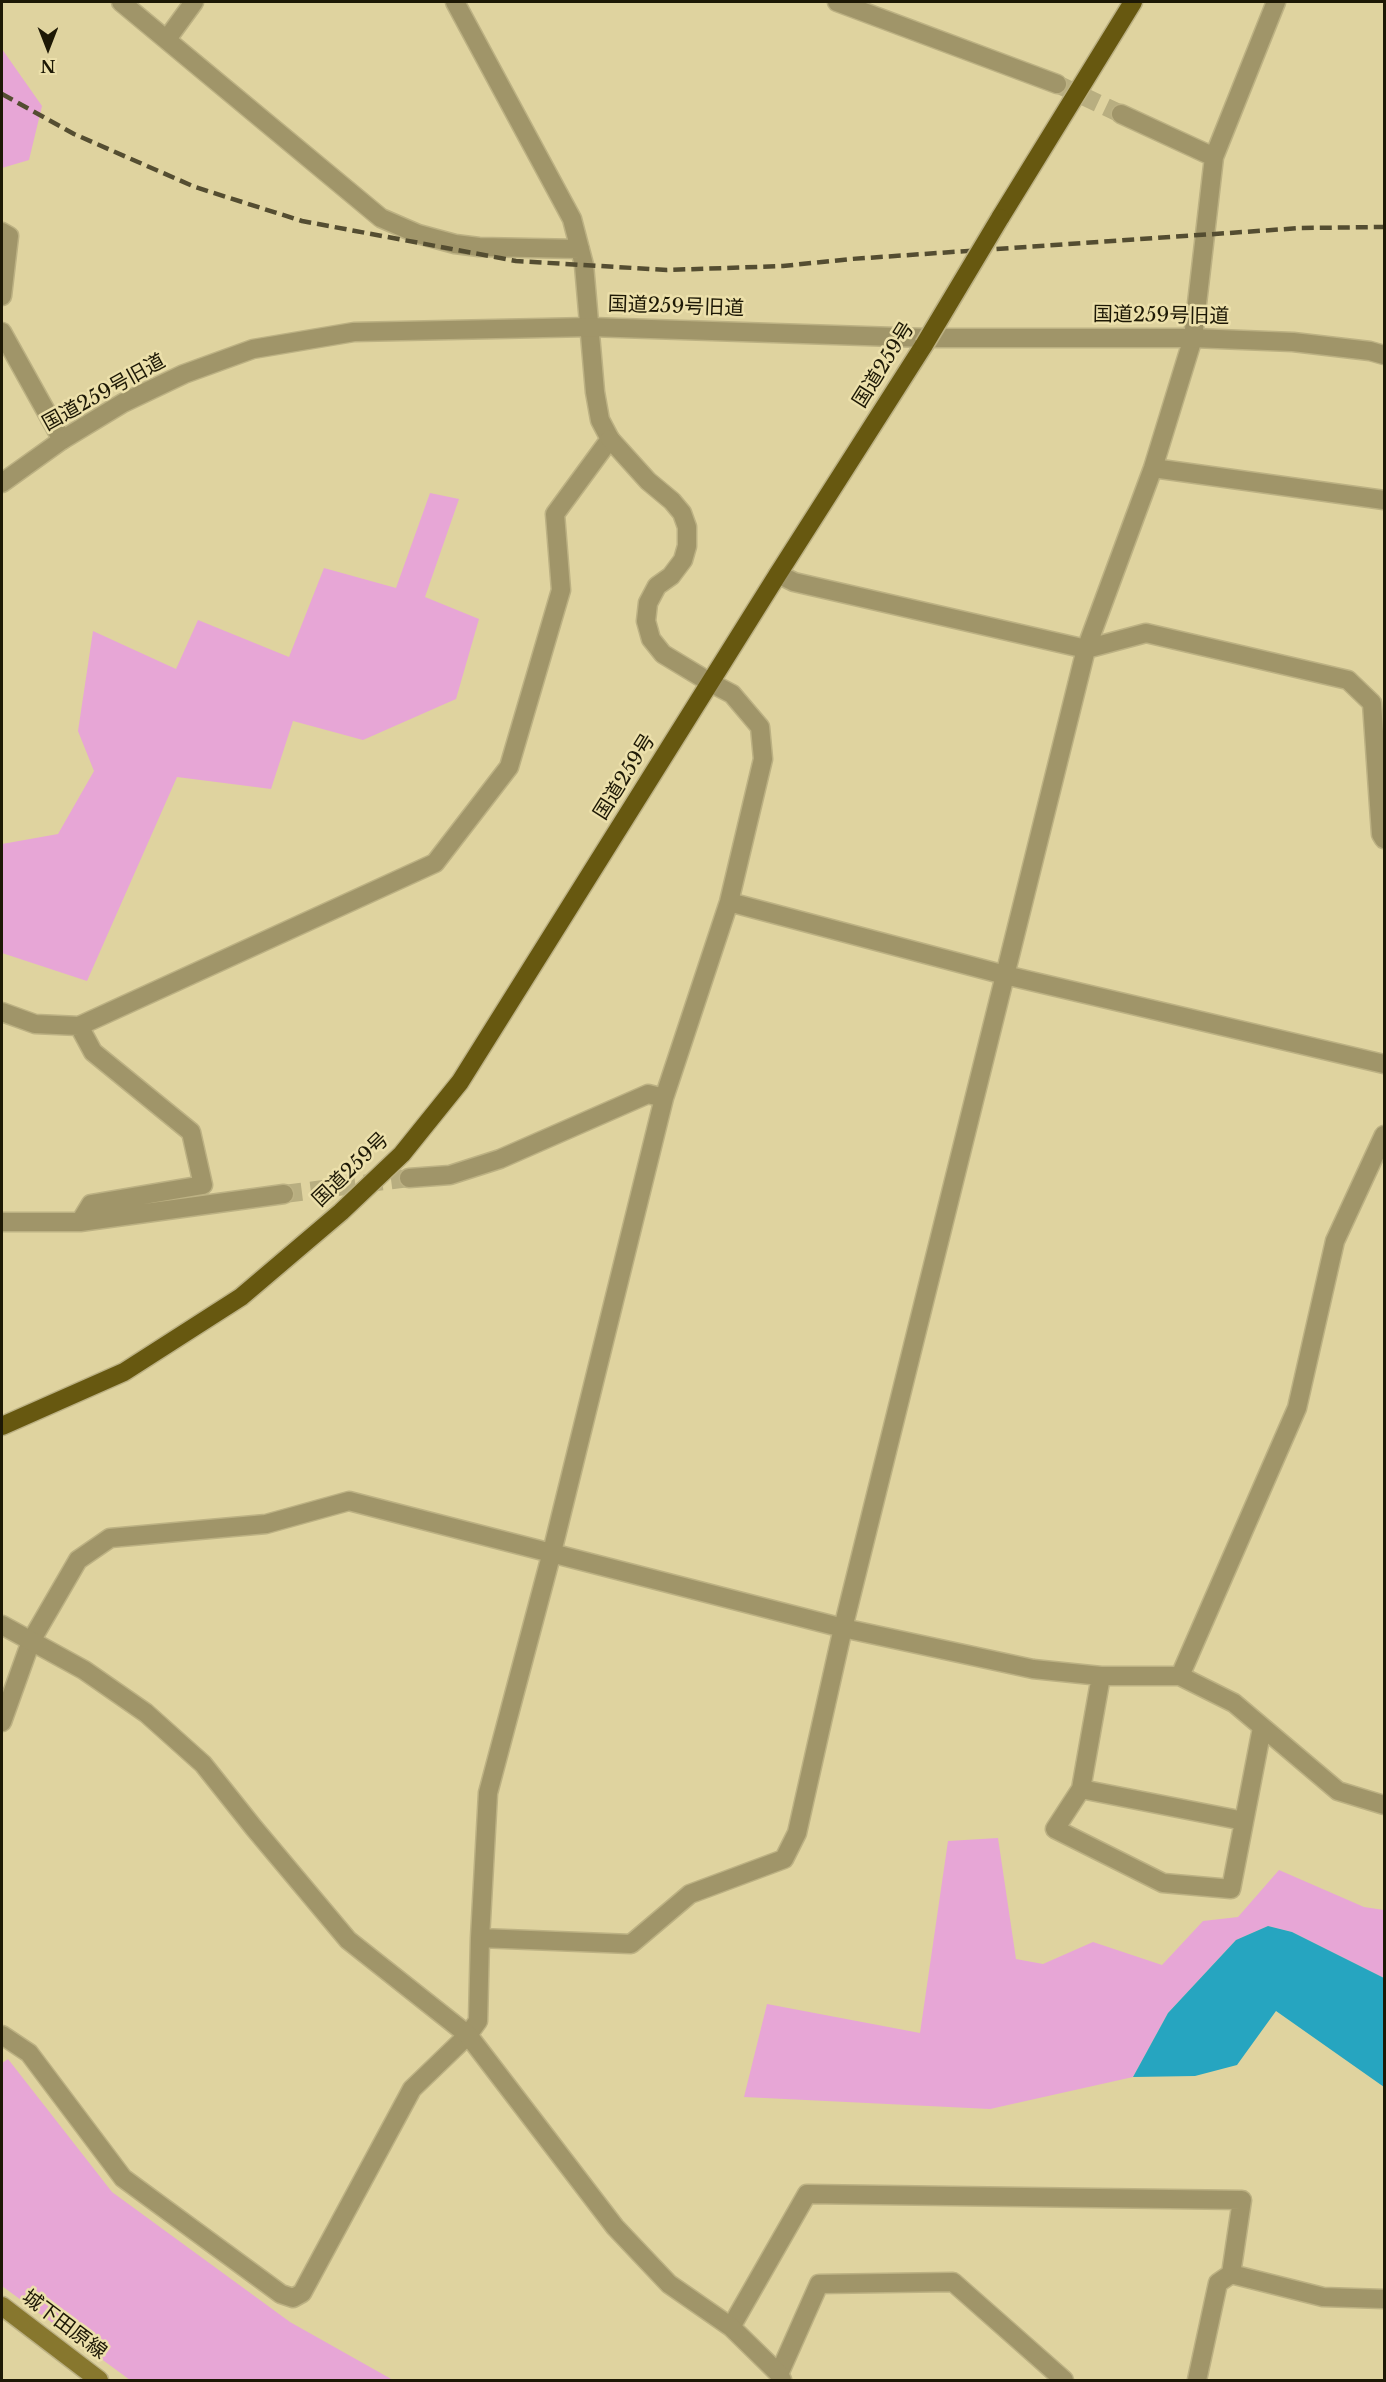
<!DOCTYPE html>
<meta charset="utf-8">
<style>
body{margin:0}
#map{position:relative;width:1386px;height:2382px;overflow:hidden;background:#dfd39f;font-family:"Libre Baskerville",serif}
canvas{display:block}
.frame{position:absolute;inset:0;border:3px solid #1d1805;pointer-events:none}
.north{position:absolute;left:18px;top:18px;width:60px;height:60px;-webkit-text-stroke:4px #ece0ab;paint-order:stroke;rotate:180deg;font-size:16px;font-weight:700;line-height:24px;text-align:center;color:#1d1805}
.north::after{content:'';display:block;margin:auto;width:21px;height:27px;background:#1d1805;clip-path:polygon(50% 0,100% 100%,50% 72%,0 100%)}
</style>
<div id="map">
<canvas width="1386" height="2382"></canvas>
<div class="frame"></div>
<div class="north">N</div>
</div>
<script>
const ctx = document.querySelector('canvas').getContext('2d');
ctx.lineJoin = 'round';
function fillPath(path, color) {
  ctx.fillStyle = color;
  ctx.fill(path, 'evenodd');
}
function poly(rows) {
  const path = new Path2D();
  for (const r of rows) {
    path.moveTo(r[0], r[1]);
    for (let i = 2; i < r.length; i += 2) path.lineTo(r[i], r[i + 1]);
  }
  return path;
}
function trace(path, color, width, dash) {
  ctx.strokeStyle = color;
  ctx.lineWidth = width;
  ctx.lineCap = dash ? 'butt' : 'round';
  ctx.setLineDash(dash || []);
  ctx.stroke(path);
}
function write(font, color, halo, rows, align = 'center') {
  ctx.font = font + ' "Libre Baskerville","Noto Sans JP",serif';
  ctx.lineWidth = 5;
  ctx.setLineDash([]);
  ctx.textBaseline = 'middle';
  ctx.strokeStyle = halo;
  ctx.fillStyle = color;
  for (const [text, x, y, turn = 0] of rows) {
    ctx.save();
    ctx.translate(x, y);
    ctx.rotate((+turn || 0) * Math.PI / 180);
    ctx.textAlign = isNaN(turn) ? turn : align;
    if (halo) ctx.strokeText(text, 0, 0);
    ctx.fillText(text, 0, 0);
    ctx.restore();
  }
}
const green = poly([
 [2,49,42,106,29,160,2,168],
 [430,493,459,499,425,597,479,619,456,699,363,740,293,721,271,789,177,777,87,981,2,953,2,844,58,834,94,771,78,731,93,631,176,669,198,620,289,657,324,568,396,588],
 [998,1838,1016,1959,1043,1964,1093,1942,1162,1965,1203,1921,1238,1917,1279,1870,1364,1907,1384,1910,1384,1978,1292,1932,1268,1926,1236,1940,1168,2013,1133,2077,990,2109,744,2097,767,2004,920,2033,948,1841],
 [8,2059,112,2192,290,2322,393,2380,130,2380,2,2286,2,2063]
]);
const water = poly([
 [1268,1926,1292,1932,1384,1978,1384,2087,1276,2011,1237,2065,1195,2076,1133,2077,1168,2013,1236,1940]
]);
const minorTunnel = poly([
 [1057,84,1121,114],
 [284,1194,409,1178]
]);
const minor = poly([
 [121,2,381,218,418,234,455,244,479,247,580,249],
 [837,2,1057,84],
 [167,39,194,2],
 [1121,114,1214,157],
 [2,232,9,236,2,296],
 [2,332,62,440],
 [1153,468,1384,500],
 [778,574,794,582,1086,649,1146,633,1348,680,1372,703,1381,834,1384,839],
 [729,902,1005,975,1384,1064],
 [2,1012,35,1024,79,1026,435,863,509,767,561,590,555,514,610,439,600,420,595,392,584,265,572,219,455,2],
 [79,1026,93,1052,191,1132,203,1185,91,1204,80,1222],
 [409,1178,450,1175,500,1159,648,1094,664,1098],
 [2,1222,80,1222,284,1194],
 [1101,1676,1081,1789,1055,1829,1163,1883,1231,1889,1262,1728],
 [1180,1676,1297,1408,1335,1241,1384,1135],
 [2,1722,31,1641,78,1560,110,1538,266,1524,349,1501,843,1628,1033,1669,1101,1676,1180,1676,1234,1703,1338,1791,1384,1805],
 [1081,1789,1244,1821],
 [480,1938,631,1944,690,1894,784,1859,797,1833,843,1628,1086,649,1153,468,1193,338,1214,157,1276,2],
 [2,2035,29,2053,123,2178,281,2294,293,2298,302,2293,412,2089,468,2035,478,2021,480,1938,488,1793,552,1552,664,1098,729,902,763,759,760,727,732,694,711,683],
 [731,2327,807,2194,1242,2200,1231,2274],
 [779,2374,819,2284,953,2282,1064,2380],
 [1197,2380,1218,2283,1231,2274,1323,2297,1384,2299]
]);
const tertiary = poly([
 [610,439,648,481,672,501,682,513,687,527,687,546,683,560,671,576,657,586,648,603,646,621,651,639,663,654,711,683],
 [2,483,62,440,123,403,184,374,253,349,354,332,590,327,926,338,1193,338,1293,342,1370,351,1384,355],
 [2,1625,84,1670,146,1713,203,1764,254,1828,348,1940,468,2035,615,2227,669,2284,731,2327,779,2374,782,2380]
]);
const secondary = poly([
 [2,2306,99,2380]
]);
const trunk = poly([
 [1000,218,1133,2],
 [2,1426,124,1372,241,1297,341,1212,402,1154,460,1082,778,574,924,345]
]);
const rail = poly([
 [2,94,74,134,195,187,302,221,516,261,667,270,783,266,851,259,1301,228,1384,227]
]);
const trunkBridge = poly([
 [924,345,1000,218]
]);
const streetNames = [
 ["国道259号旧道",676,307,2],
 ["国道259号旧道",1161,316,1],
 ["国道259号",884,365,-58],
 ["国道259号旧道",104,393,-29],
 ["国道259号",625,777,-58],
 ["国道259号",351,1170,-44],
 ["城下田原線",64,2325,37]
];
fillPath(green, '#e7a6d6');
fillPath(water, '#26a5c0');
trace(minorTunnel, '#b8ae80', 18, [18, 9]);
trace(minor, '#bcb183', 21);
trace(tertiary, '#bcb183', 21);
trace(secondary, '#bcb183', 21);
trace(trunk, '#bcb183', 21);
trace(minor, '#a09569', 18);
trace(tertiary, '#a09569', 18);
trace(secondary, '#87772e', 18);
trace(trunk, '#675810', 18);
trace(rail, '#544d31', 4.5, [12, 6]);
trace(trunkBridge, '#bcb183', 21, []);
trace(trunkBridge, '#675810', 18);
write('20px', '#1d1805', '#ece0ab', streetNames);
</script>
